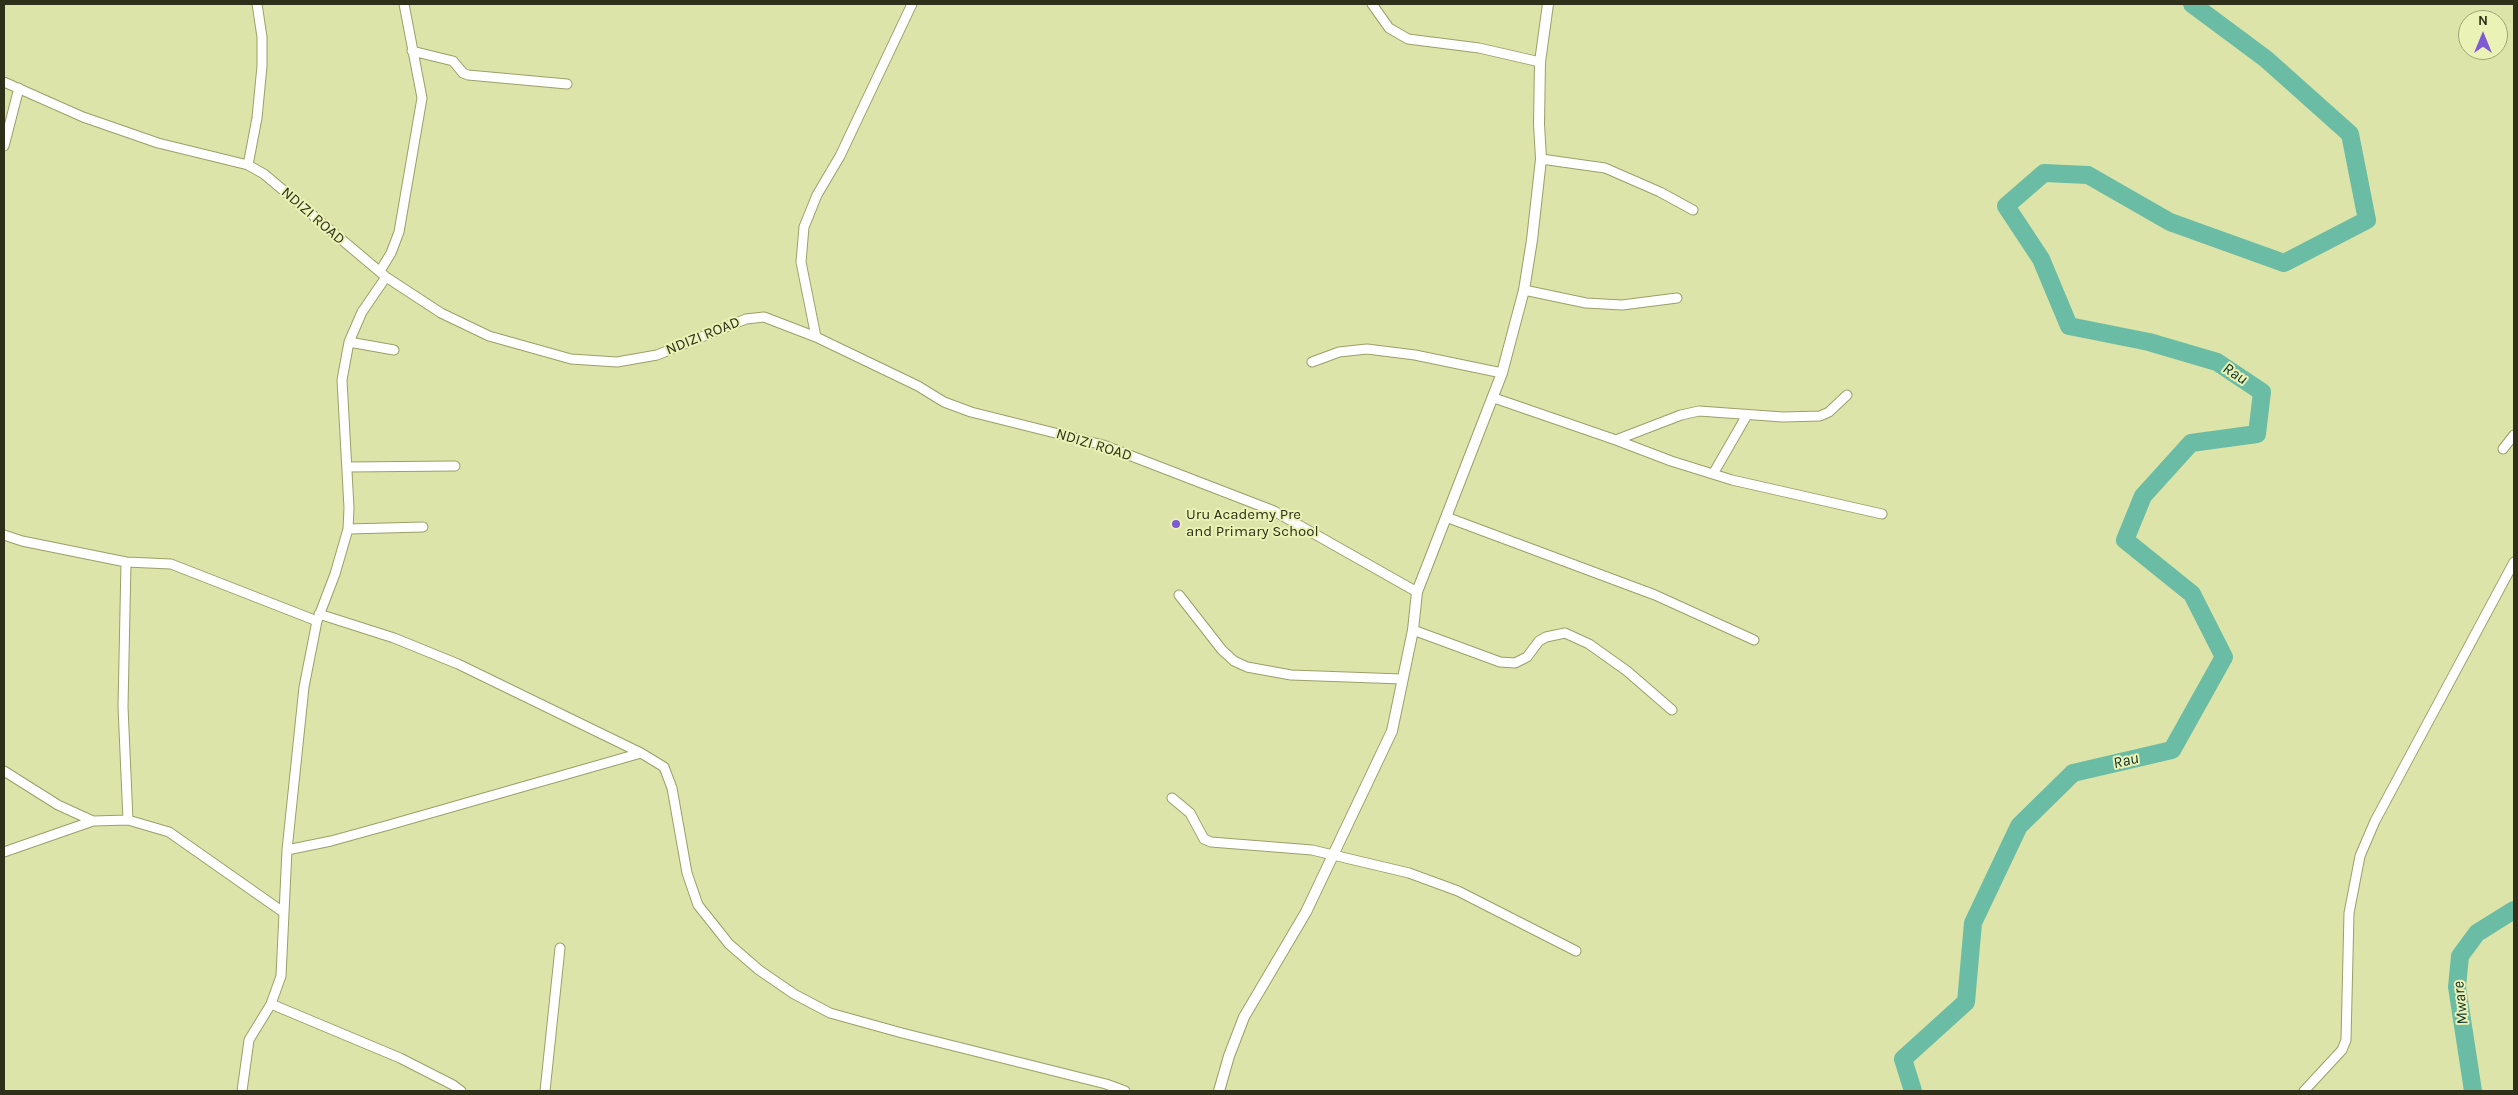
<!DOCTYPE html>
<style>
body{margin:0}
#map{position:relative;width:2518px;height:1095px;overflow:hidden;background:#dde4a9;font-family:Karla,sans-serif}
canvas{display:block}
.frame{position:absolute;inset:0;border:5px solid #2e3019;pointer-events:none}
.north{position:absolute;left:2458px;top:10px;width:50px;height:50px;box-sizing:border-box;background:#ebf2b6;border:1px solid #9fa477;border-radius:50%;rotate:0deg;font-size:14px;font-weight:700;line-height:20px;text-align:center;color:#2e3019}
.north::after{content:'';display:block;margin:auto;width:18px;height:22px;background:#7e5ad4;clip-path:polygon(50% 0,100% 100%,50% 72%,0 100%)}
</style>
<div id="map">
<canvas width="2518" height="1095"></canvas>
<div class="frame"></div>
<div class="north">N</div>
</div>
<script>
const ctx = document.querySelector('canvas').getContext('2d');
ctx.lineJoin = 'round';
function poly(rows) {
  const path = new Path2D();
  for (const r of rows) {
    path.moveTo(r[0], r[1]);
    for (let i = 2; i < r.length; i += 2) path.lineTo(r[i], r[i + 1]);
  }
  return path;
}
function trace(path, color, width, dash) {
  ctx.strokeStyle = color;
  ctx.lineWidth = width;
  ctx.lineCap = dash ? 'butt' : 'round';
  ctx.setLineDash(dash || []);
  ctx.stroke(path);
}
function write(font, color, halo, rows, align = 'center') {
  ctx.font = font + ' Karla,sans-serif';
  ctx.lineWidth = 4;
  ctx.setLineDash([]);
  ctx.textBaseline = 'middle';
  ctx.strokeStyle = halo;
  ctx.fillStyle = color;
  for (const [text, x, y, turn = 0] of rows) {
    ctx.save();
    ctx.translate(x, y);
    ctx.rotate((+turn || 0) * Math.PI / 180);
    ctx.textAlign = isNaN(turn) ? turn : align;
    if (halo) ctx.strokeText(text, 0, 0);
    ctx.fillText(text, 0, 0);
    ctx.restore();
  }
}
const river = poly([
 [1913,1091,1903,1059,1966,1002,1973,923,2019,826,2073,773,2172,750,2224,657,2192,594,2125,540,2143,496,2191,443,2257,434,2262,392,2217,362,2149,342,2069,326,2041,259,2006,206,2044,173,2088,175,2170,222,2284,263,2367,220,2350,134,2266,59,2192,4],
 [2473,1091,2457,987,2460,956,2477,933,2514,910]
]);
const minor = poly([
 [1372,4,1389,28,1408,39,1479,48,1540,62],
 [412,51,453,61,463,73,468,75,567,84],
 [4,82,83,117,158,143,248,165,264,174,386,277,441,313,489,336,571,359,617,362,657,355,746,319,764,317,816,337,918,386,944,402,971,412,1103,445,1274,511,1417,592],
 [4,146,19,88],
 [1541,159,1605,168,1660,192,1693,210],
 [248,165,257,118,262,66,262,37,257,4],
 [380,271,391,253,399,232,422,98,404,4],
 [1524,290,1586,303,1622,305,1677,298],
 [816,337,801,262,804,227,817,195,840,156,912,4],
 [349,342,394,350],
 [1312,362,1339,352,1367,349,1415,355,1502,373],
 [1494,398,1616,440,1671,461,1732,480,1882,514],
 [1616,440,1681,415,1699,411,1783,417,1820,416,1829,412,1847,395],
 [2503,449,2514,435],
 [348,467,455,466],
 [1713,474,1747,415],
 [1446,517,1655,595,1754,640],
 [348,529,423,527],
 [4,535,22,541,126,562,171,564,317,621],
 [126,562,123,707,128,820],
 [1179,595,1222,650,1234,661,1247,667,1291,675,1402,679],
 [319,614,394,638,458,664,641,753,664,767,672,788,687,873,698,905,729,944,759,970,794,994,830,1013,902,1033,1106,1084,1125,1091],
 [1413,630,1500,662,1515,663,1527,657,1539,641,1546,637,1565,633,1589,644,1627,671,1672,710],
 [4,771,58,805,93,821],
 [1172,798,1190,813,1204,839,1211,842,1312,850,1409,873,1458,891,1576,951],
 [287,850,331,841,389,825,641,753],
 [4,852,93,821,128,820,169,832,283,912],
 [271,1004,400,1058,453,1085,461,1091],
 [242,1091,249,1040,271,1004,281,976,287,850,304,687,317,621,335,574,348,529,349,508,342,380,349,342,362,312,386,277],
 [545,1091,560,948],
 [2304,1091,2342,1050,2346,1040,2349,913,2360,856,2375,821,2514,562]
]);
const tertiary = poly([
 [1219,1091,1229,1056,1244,1017,1306,912,1392,731,1413,630,1417,592,1502,373,1524,290,1532,240,1541,159,1539,124,1540,62,1548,4]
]);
const markers = [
 [1176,524,5,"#7e5ad4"]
];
const streetNames = [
 ["NDIZI ROAD",313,216,41],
 ["NDIZI ROAD",703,336,-22],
 ["NDIZI ROAD",1094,445,17]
];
const poiNames = [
 ["Uru Academy Pre",1186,515],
 ["and Primary School",1186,532]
];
const waterNames = [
 ["Rau",2235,374,33],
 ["Rau",2126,761,-13],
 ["Mware",2461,1003,-96]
];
trace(river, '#6bbca5', 18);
trace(minor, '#9aa068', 11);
trace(tertiary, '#9aa068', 12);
trace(minor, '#fff', 9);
trace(tertiary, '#fff', 10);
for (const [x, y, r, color] of markers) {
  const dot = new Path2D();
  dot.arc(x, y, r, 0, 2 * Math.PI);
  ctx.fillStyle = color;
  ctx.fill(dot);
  trace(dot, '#ebf2b6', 2);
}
write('15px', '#2e3019', '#ebf2b6', streetNames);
write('15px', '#2e3019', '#ebf2b6', poiNames, 'left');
write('italic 16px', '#0a3128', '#ebf2b6', waterNames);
</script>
